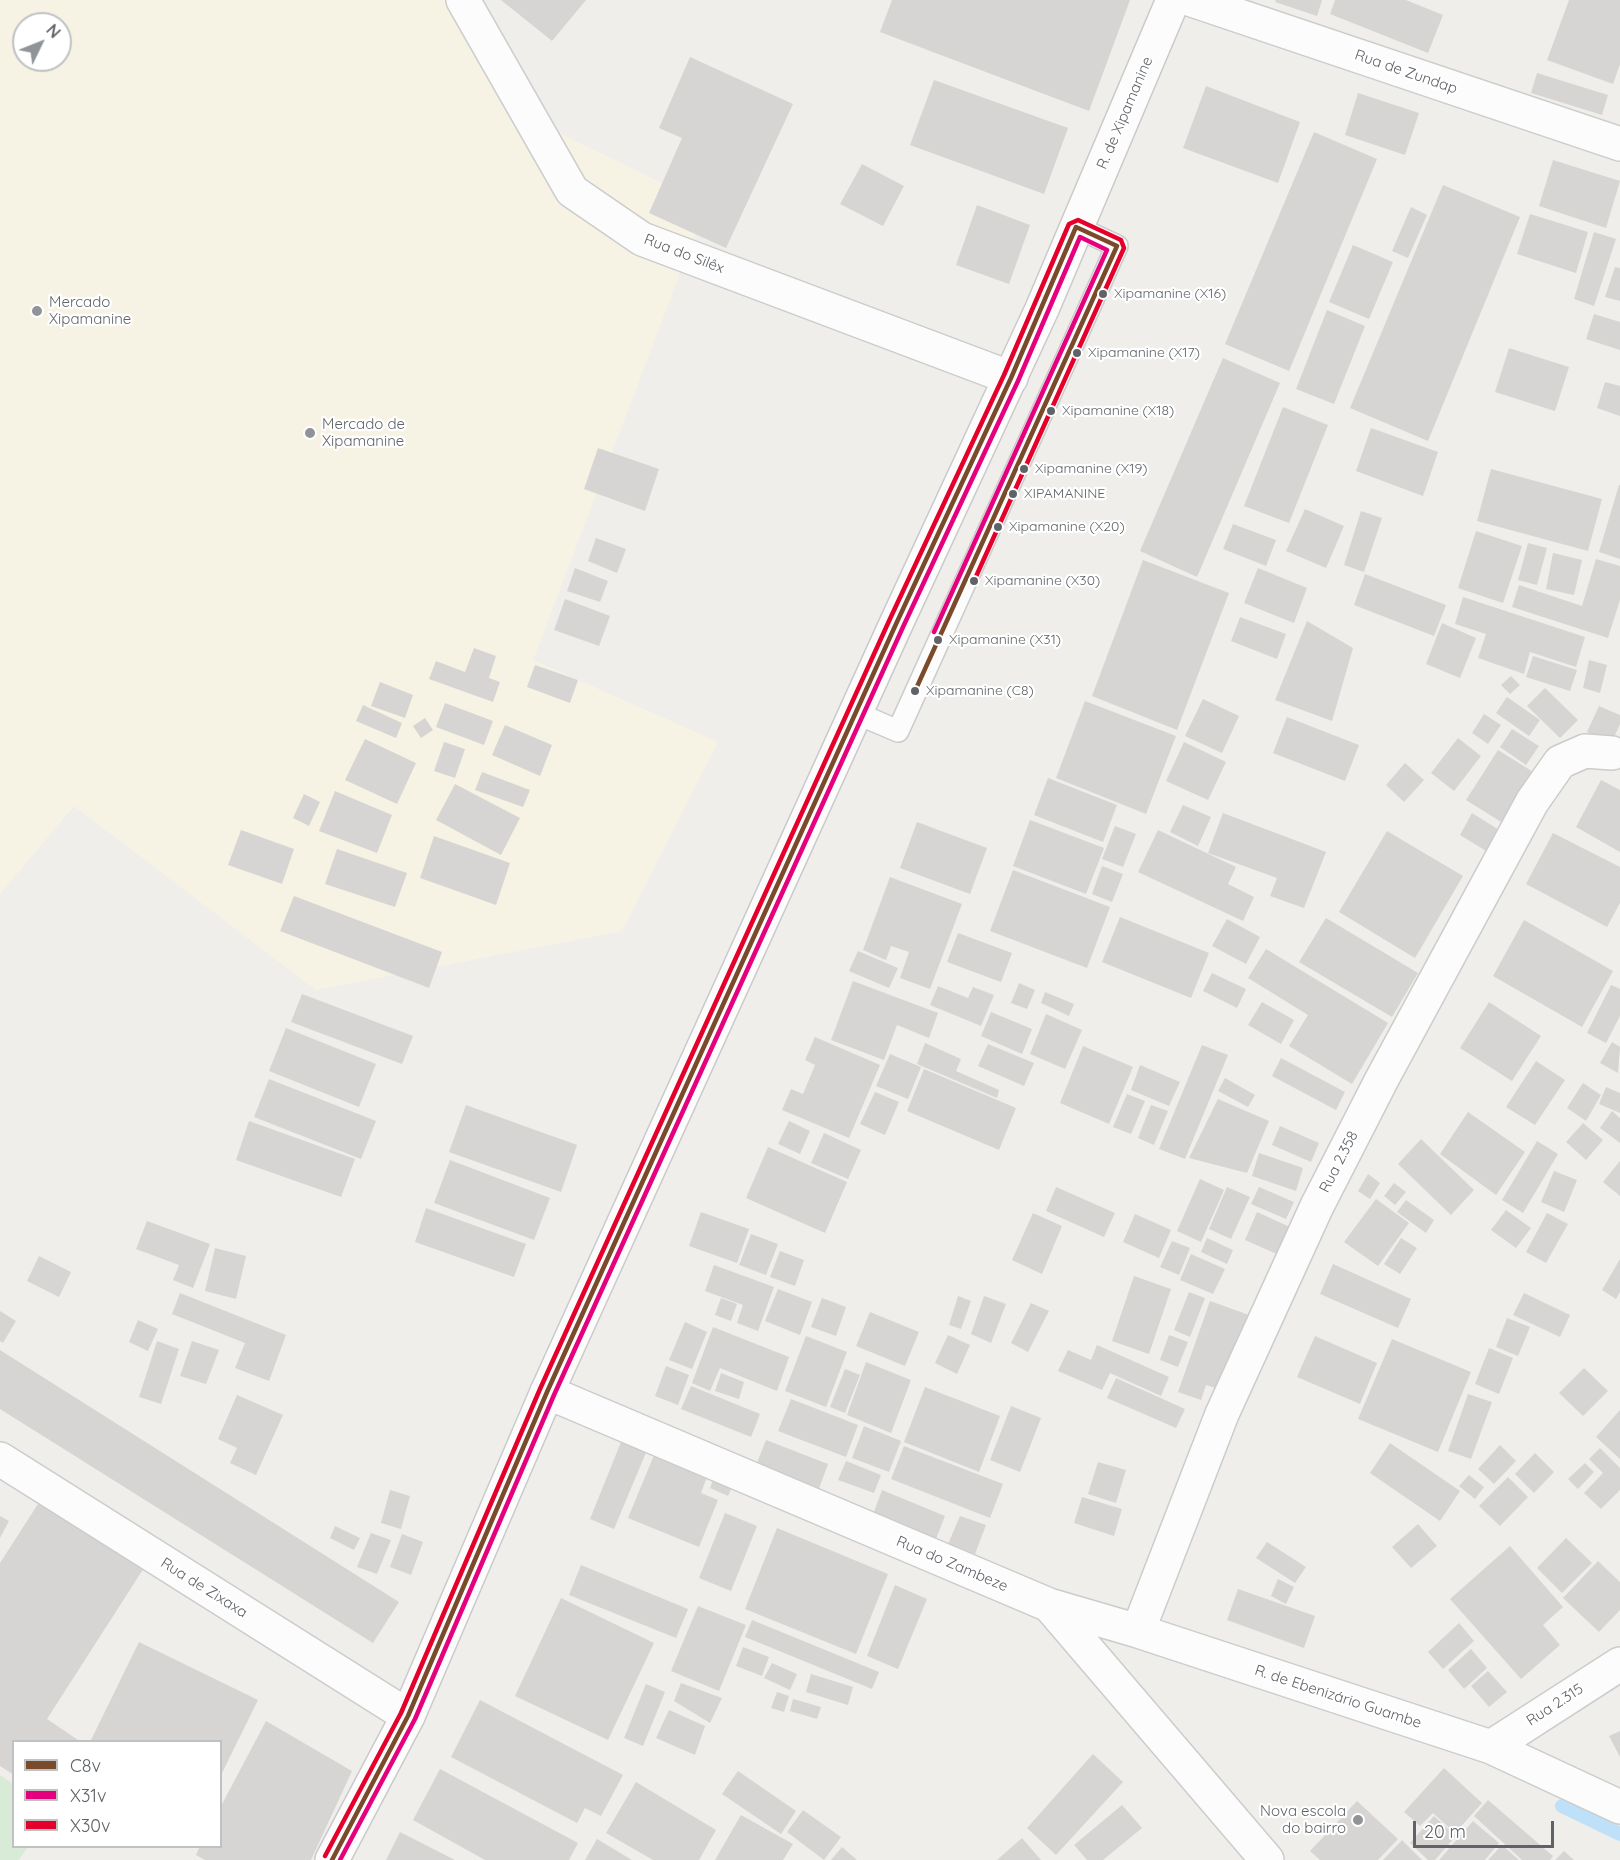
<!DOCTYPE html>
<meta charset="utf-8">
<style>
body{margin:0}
#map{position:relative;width:1620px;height:1860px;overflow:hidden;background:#efeeea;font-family:Quicksand,sans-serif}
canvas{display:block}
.legend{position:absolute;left:12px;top:1740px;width:210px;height:108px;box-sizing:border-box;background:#fff;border:2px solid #bfc1c3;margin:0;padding:8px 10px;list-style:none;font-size:18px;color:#5f6368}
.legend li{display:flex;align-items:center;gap:12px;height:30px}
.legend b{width:30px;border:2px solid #bfc1c3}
.north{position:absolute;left:12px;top:12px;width:60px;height:60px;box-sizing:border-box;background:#fff;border:2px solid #bfc1c3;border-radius:50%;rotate:47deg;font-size:16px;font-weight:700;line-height:24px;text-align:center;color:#5f6368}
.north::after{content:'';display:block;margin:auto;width:21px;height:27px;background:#919496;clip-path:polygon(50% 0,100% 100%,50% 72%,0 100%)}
.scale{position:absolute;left:1413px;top:1821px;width:141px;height:27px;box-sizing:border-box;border:3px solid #5f6368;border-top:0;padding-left:8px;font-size:18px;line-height:21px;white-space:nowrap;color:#5f6368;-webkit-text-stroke:4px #fff;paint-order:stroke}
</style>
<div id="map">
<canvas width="1620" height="1860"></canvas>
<ul class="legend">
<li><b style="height:8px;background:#7a4b2a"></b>C8v</li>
<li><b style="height:8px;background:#e5007d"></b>X31v</li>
<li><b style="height:8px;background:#e4002b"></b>X30v</li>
</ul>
<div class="north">N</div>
<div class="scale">20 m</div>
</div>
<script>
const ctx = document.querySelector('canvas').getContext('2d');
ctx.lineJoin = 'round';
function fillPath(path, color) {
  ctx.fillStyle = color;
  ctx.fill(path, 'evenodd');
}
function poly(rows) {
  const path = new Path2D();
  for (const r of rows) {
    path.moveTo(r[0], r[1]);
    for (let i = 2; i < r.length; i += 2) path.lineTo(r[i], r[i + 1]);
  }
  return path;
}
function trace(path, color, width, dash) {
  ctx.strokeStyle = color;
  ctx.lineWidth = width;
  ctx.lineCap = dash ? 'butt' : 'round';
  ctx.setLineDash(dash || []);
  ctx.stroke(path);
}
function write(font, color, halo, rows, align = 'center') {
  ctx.font = font + ' Quicksand,sans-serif';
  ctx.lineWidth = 4.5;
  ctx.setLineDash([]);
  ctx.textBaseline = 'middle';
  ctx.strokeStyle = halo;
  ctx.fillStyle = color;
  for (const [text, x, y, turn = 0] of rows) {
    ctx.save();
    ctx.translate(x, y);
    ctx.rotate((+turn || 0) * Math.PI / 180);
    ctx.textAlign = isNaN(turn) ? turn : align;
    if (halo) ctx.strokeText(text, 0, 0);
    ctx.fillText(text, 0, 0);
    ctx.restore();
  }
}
const commercial = poly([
 [0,0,452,0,523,115,706,205,533,660,718,742,622,931,316,990,74,806,0,894],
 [24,24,60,24,60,60,24,60]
]);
const green = poly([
 [0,1775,13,1784,14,1846,28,1847,19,1860,0,1860]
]);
const stream = poly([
 [1562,1806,1620,1834]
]);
const building = poly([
 [501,0,586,0,552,41],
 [892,0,1130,0,1089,111,880,32],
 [1276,0,1322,0,1317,16,1275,2],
 [1335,0,1406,0,1443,15,1428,53,1330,14],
 [1569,0,1620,0,1620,64,1613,84,1547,60],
 [690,57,793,104,726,248,649,213,682,138,659,128],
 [1537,73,1608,95,1602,115,1531,93],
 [934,80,1068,128,1044,194,910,145],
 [1206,86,1300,122,1278,183,1183,148],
 [1358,93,1419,113,1405,155,1345,135],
 [1314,132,1377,159,1289,371,1225,344],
 [1553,160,1620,181,1606,228,1539,206],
 [862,164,904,186,883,226,840,204],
 [1443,185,1520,217,1428,441,1350,408],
 [977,205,1030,225,1009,284,956,265],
 [1411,207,1427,215,1408,258,1392,251],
 [1530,214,1588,232,1576,273,1517,254],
 [1594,232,1616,239,1594,306,1574,299],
 [1353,245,1393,262,1369,319,1329,302],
 [1615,267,1620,268,1620,301,1605,297],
 [1327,310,1365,326,1334,404,1296,389],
 [1594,314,1620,322,1620,350,1586,339],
 [1509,348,1569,367,1555,411,1495,392],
 [1223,358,1280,383,1197,577,1140,551],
 [1605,382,1620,386,1620,416,1597,408],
 [1283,407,1328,425,1289,523,1244,506],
 [1371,428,1438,452,1423,496,1356,471],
 [598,448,659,469,645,511,584,489],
 [1491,469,1602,499,1588,551,1477,521],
 [1619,485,1620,485,1620,559,1599,552],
 [1305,509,1344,526,1326,568,1286,551],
 [1361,511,1382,518,1364,572,1344,565],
 [1233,524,1276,540,1266,566,1223,549],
 [1476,531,1522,546,1503,603,1458,588],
 [596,538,626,549,617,573,588,561],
 [1528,543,1547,548,1537,585,1518,580],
 [1553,553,1582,560,1574,595,1546,589],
 [1596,559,1620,566,1620,600,1608,638,1512,607,1519,585,1582,606],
 [1143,560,1229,593,1177,730,1092,696],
 [575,568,608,581,600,602,567,591],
 [1258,568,1307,588,1294,623,1244,603],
 [1365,574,1446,605,1434,636,1354,605],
 [1463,597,1585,637,1576,667,1530,652,1524,674,1478,658,1486,634,1455,624],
 [565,599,610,616,599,646,554,630],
 [1240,617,1286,634,1277,659,1231,641],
 [1307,621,1353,648,1332,721,1275,700],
 [1442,623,1476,638,1460,678,1426,664],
 [474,648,496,656,489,678,500,682,493,702,429,679,436,661,465,672],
 [1533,656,1577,670,1570,691,1526,677],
 [1589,660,1607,665,1600,693,1583,688],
 [535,665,578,680,570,703,527,687],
 [1511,676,1520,685,1510,694,1501,685],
 [380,682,413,695,405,718,371,706],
 [1545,688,1578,720,1560,738,1527,706],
 [1507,697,1540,720,1529,736,1496,713],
 [1203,699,1239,716,1222,753,1185,736],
 [1085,701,1176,736,1146,814,1056,778],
 [445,703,493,721,484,745,436,727],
 [363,705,402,723,396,738,356,721],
 [1599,706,1620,715,1620,724,1611,744,1587,732],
 [1484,714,1501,725,1488,744,1472,733],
 [1287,717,1359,745,1345,781,1273,753],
 [425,718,433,730,421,738,413,726],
 [505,725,552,745,540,776,492,755],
 [1512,729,1539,746,1526,765,1500,747],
 [1458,738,1481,756,1454,791,1431,773],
 [365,739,416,763,397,804,345,780],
 [444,742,465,749,455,778,434,771],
 [1184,742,1226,762,1208,800,1166,781],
 [1498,750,1538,775,1506,825,1466,800],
 [1405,763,1424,780,1404,802,1386,785],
 [482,772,530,790,523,807,475,790],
 [1048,778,1117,805,1103,842,1034,815],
 [1601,780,1620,790,1620,852,1576,827],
 [455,784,520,818,501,855,436,820],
 [335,791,392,815,377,853,319,831],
 [304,794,320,802,309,826,293,818],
 [1183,805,1211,817,1198,846,1170,832],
 [1223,813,1326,852,1304,908,1270,896,1277,878,1208,853],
 [1472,813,1504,833,1491,854,1460,835],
 [1030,820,1104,848,1086,894,1013,866],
 [917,822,987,848,970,894,900,868],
 [1115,826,1136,834,1123,867,1102,859],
 [241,830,294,849,282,884,228,865],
 [1158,830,1236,867,1228,884,1254,897,1243,921,1138,872],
 [1387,831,1463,876,1415,958,1339,912],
 [1553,833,1620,867,1620,903,1607,927,1526,884],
 [434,836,510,863,496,905,420,878],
 [337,849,407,873,395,907,325,884],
 [1102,866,1123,874,1112,902,1092,894],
 [1013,870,1110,907,1087,968,990,931],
 [890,877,962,904,930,989,900,978,909,952,891,946,886,960,863,950],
 [294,896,442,952,429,988,280,931],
 [1120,917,1209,953,1191,998,1102,962],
 [1326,918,1418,973,1392,1017,1299,962],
 [1227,919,1260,937,1246,964,1212,946],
 [1524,920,1613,971,1582,1027,1493,976],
 [958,933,1012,953,1001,982,947,962],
 [1266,949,1388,1023,1352,1084,1289,1046,1308,1015,1248,978],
 [858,951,898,968,889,988,849,971],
 [1212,973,1246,989,1237,1008,1203,991],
 [853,981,938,1013,929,1038,897,1025,884,1060,831,1040],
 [1019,983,1035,990,1027,1009,1011,1003],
 [1611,985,1620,989,1620,1016,1606,1043,1587,1033],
 [938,986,968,998,973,987,994,995,981,1026,930,1005],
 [1045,992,1074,1004,1069,1016,1041,1003],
 [302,994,413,1036,402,1064,291,1022],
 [1262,1002,1294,1020,1281,1044,1248,1025],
 [1489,1002,1541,1036,1512,1081,1460,1048],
 [991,1012,1032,1029,1022,1054,981,1036],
 [1046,1014,1082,1030,1065,1069,1030,1054],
 [286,1028,376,1064,359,1107,269,1071],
 [815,1037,880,1065,849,1138,782,1110,791,1089,803,1094,815,1065,805,1060],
 [1612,1042,1620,1047,1618,1073,1600,1063],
 [925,1043,961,1059,956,1071,999,1090,997,1098,917,1064],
 [988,1044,1034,1063,1024,1086,978,1066],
 [1202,1045,1228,1055,1185,1159,1159,1149],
 [1083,1046,1133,1067,1109,1124,1060,1103],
 [890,1054,921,1067,908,1099,876,1086],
 [1281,1058,1345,1092,1336,1110,1272,1076],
 [1536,1061,1565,1080,1535,1125,1506,1107],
 [1140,1065,1180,1082,1169,1106,1131,1090],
 [924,1069,1016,1108,999,1150,907,1111],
 [1225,1078,1255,1095,1248,1107,1218,1091],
 [269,1079,376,1121,361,1159,254,1117],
 [1583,1083,1601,1095,1586,1121,1567,1108],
 [1606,1087,1620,1093,1620,1113,1599,1104],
 [875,1092,899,1102,885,1135,860,1124],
 [1127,1094,1145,1101,1131,1134,1113,1127],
 [1218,1099,1269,1121,1247,1173,1189,1158],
 [466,1105,577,1145,561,1192,449,1152],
 [1151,1105,1168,1111,1154,1145,1138,1138],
 [1612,1111,1620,1118,1620,1143,1600,1128],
 [1468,1112,1525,1152,1496,1195,1440,1154],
 [249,1121,355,1159,341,1197,236,1160],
 [789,1121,810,1131,800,1154,778,1144],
 [1583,1123,1603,1140,1586,1160,1566,1142],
 [1280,1126,1319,1143,1311,1162,1272,1145],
 [824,1133,861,1150,848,1179,811,1163],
 [1421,1139,1474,1190,1451,1215,1398,1164],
 [1537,1141,1558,1154,1523,1213,1502,1200],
 [768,1147,847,1182,825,1233,746,1198],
 [1259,1153,1303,1168,1296,1191,1252,1176],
 [450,1160,550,1198,534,1240,434,1203],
 [1620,1161,1620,1196,1603,1182],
 [1554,1171,1577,1180,1564,1212,1541,1202],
 [1368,1174,1380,1183,1370,1199,1358,1191],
 [1200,1179,1224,1190,1201,1242,1177,1231],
 [1394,1183,1406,1192,1395,1205,1384,1196],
 [1056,1187,1115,1213,1104,1237,1046,1211],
 [1227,1187,1250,1197,1231,1239,1209,1229],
 [1259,1187,1294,1202,1286,1219,1251,1204],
 [1376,1199,1409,1223,1378,1266,1344,1242],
 [1406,1200,1434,1220,1426,1233,1397,1212],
 [426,1208,526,1244,514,1277,415,1242],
 [1506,1210,1531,1228,1516,1248,1491,1230],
 [701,1212,749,1229,737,1263,689,1246],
 [1257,1212,1290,1227,1279,1255,1245,1240],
 [1033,1213,1062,1226,1042,1274,1012,1260],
 [1547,1213,1568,1224,1546,1263,1526,1252],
 [1135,1214,1171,1230,1159,1258,1123,1242],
 [147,1221,210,1244,193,1288,173,1280,179,1265,136,1249],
 [751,1234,778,1244,766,1275,739,1265],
 [1207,1238,1233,1250,1227,1264,1201,1252],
 [1401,1238,1417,1248,1400,1274,1384,1264],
 [1172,1241,1190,1248,1179,1275,1160,1267],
 [215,1248,246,1256,236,1299,205,1291],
 [780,1251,804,1260,795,1286,770,1277],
 [1191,1254,1225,1269,1213,1294,1180,1280],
 [39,1256,71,1272,59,1297,27,1281],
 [1620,1259,1620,1292,1616,1299,1602,1290],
 [1333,1264,1411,1299,1398,1328,1320,1294],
 [714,1265,774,1287,758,1331,737,1323,743,1305,705,1291],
 [1134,1276,1171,1289,1149,1354,1112,1341],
 [778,1289,812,1302,800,1335,765,1321],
 [1189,1292,1205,1298,1190,1337,1174,1330],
 [180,1293,286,1335,269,1381,235,1368,245,1343,172,1314],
 [1524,1293,1570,1315,1560,1337,1513,1315],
 [958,1296,971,1301,961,1329,949,1325],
 [984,1296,1006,1304,991,1343,971,1334],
 [721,1298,737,1304,731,1321,715,1315],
 [822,1298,846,1307,836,1336,811,1327],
 [1210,1301,1249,1315,1222,1390,1206,1385,1201,1400,1178,1392],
 [1031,1303,1049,1311,1028,1352,1011,1343],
 [0,1311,16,1321,3,1343,0,1341],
 [870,1312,919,1332,905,1366,856,1346],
 [1507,1318,1530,1327,1518,1356,1496,1347],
 [138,1320,158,1329,148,1351,129,1342],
 [685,1322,707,1332,692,1369,669,1360],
 [713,1327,789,1357,777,1391,720,1368,710,1391,692,1383],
 [948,1335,970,1345,957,1374,935,1363],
 [1169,1335,1188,1342,1178,1367,1160,1360],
 [806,1336,847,1352,826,1407,785,1391],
 [1315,1336,1377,1363,1360,1404,1297,1377],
 [1392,1339,1471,1372,1438,1452,1358,1419],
 [157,1341,179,1349,161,1404,139,1397],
 [192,1341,219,1350,206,1384,180,1376],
 [1097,1345,1169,1377,1161,1396,1110,1373,1102,1390,1058,1371,1068,1350,1091,1360],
 [1489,1348,1513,1358,1499,1394,1475,1384],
 [0,1350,399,1602,373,1643,0,1409],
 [866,1362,911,1380,891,1433,847,1415],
 [666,1366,689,1375,678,1405,655,1396],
 [1584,1368,1608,1391,1583,1416,1559,1393],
 [845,1369,860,1375,845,1413,830,1407],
 [721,1373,744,1382,739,1399,715,1391],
 [1116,1378,1185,1409,1176,1428,1107,1398],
 [691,1386,760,1414,751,1437,681,1409],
 [925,1387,1000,1416,979,1472,904,1442],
 [1468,1394,1492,1402,1471,1459,1448,1451],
 [237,1395,283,1415,256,1475,230,1463,237,1448,218,1439],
 [791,1399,858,1425,846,1457,778,1431],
 [1011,1406,1041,1418,1020,1472,990,1460],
 [1620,1410,1620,1459,1596,1437],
 [864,1426,901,1441,889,1472,852,1458],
 [625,1432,650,1443,614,1529,590,1519],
 [766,1440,828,1464,817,1494,754,1470],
 [1390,1443,1460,1491,1440,1521,1370,1473],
 [1500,1445,1516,1461,1494,1484,1478,1469],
 [904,1446,1003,1484,990,1518,891,1479],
 [657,1448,710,1469,701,1493,718,1500,699,1547,628,1518],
 [1600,1448,1620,1468,1620,1490,1601,1509,1584,1493,1603,1473,1589,1459],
 [1535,1453,1554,1472,1534,1493,1515,1474],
 [846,1461,881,1475,874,1493,838,1480],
 [1098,1462,1126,1470,1116,1503,1088,1494],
 [1585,1463,1594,1472,1578,1489,1568,1479],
 [717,1469,736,1477,728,1496,710,1488],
 [1469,1475,1484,1487,1475,1499,1459,1486],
 [1508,1477,1528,1497,1500,1526,1479,1506],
 [47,1490,151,1557,47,1719,81,1742,14,1742,14,1775,0,1766,0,1563],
 [390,1490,410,1496,401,1529,381,1523],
 [882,1490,945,1516,934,1544,871,1520],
 [1082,1497,1122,1509,1114,1536,1074,1523],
 [725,1513,757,1526,731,1591,699,1578],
 [0,1516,9,1521,0,1538],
 [960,1516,986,1525,975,1554,948,1544],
 [1418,1524,1437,1546,1411,1568,1392,1547],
 [335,1526,360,1538,354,1550,330,1538],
 [777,1528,888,1574,856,1654,745,1609],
 [371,1533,391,1540,377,1574,357,1567],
 [402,1534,423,1542,411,1575,390,1567],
 [1566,1538,1592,1563,1562,1593,1537,1568],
 [1267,1542,1306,1567,1295,1583,1256,1558],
 [1510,1546,1563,1607,1543,1625,1560,1645,1521,1679,1450,1599],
 [1598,1561,1620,1582,1620,1610,1599,1632,1563,1598],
 [581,1565,688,1609,676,1638,569,1595],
 [1278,1579,1294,1587,1286,1604,1271,1596],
 [895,1585,927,1599,898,1669,867,1656],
 [1238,1589,1315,1616,1304,1648,1227,1620],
 [561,1598,654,1643,608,1740,515,1696],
 [698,1606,746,1625,719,1691,671,1671],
 [752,1620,879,1672,872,1689,745,1637],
 [1459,1623,1474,1641,1443,1669,1428,1652],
 [139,1642,258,1700,220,1777,220,1742,90,1742],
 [743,1647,769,1657,762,1676,736,1666],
 [1471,1649,1487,1668,1464,1689,1448,1670],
 [772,1663,797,1674,790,1690,764,1678],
 [1488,1671,1507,1692,1489,1707,1471,1686],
 [811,1674,853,1687,848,1705,806,1692],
 [681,1683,722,1698,710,1723,674,1701],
 [646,1684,665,1692,643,1746,624,1738],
 [777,1692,789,1696,784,1712,771,1708],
 [793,1699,821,1707,817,1719,790,1711],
 [480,1700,623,1775,601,1816,585,1808,577,1823,451,1757],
 [669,1710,705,1726,695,1755,656,1738],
 [266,1721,352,1771,311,1860,205,1860,196,1855,200,1846,220,1846,220,1808],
 [1620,1731,1620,1757,1609,1736],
 [1093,1754,1123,1782,1056,1855,1027,1828],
 [1444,1768,1482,1803,1455,1833,1433,1813,1420,1826,1404,1812],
 [440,1769,578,1843,569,1860,485,1860,413,1820],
 [738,1771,796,1811,781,1834,722,1794],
 [636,1782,716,1830,699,1860,653,1860,606,1833],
 [1488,1800,1553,1856,1550,1860,1522,1860,1474,1816],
 [1357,1801,1398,1839,1378,1860,1320,1860,1310,1851],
 [1122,1805,1142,1828,1103,1860,1087,1860,1074,1845],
 [803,1810,841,1837,824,1860,787,1832],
 [741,1815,793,1844,783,1860,715,1860],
 [1434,1816,1456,1836,1435,1860,1428,1860,1410,1843],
 [1473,1821,1499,1843,1485,1860,1439,1860],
 [400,1832,455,1860,386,1860],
 [1022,1838,1041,1860,997,1860],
 [597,1839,632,1860,585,1860],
 [1402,1840,1422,1860,1383,1860],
 [1502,1845,1519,1860,1488,1860],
 [842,1847,857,1860,831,1860],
 [1564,1851,1574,1860,1555,1860]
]);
const lane = poly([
 [856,713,898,731,1069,353,1117,246,1076,227]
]);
const street = poly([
 [463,0,572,191,642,239,1011,378],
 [1192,0,1620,144],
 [547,1392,1049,1605,1267,1860],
 [0,1459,408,1716],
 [1049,1605,1138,1631,1491,1747,1620,1807],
 [1138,1631,1222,1414,1317,1206,1382,1079,1532,802,1560,762,1585,751,1612,753],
 [1491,1747,1620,1664]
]);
const secondary = poly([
 [332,1860,408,1716,547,1392,896,624,1042,309,1173,0]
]);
const bus1 = poly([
 [332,1860,408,1716,547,1392,896,624,1011,378,1076,227,1117,246,915,691]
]);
const bus2 = poly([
 [340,1860,415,1719,554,1395,903,627,1018,381,1080,237,1107,250,934,632]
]);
const bus3 = poly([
 [325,1856,401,1713,540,1389,889,621,1004,375,1069,224,1078,220,1121,240,1124,248,974,581]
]);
const markers = [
 [1103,294,5,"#5f6368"],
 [37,311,6,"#919496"],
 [1077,353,5,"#5f6368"],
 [1051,411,5,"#5f6368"],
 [310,433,6,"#919496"],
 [1024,469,5,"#5f6368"],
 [1013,494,5,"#5f6368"],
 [998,527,5,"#5f6368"],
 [974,581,5,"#5f6368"],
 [938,640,5,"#5f6368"],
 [915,691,5,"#5f6368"],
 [1358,1820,6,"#919496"]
];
const busNames = [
 ["Xipamanine (X16)",1114,294],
 ["Xipamanine (X17)",1088,353],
 ["Xipamanine (X18)",1062,411],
 ["Xipamanine (X19)",1035,469],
 ["XIPAMANINE",1024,494],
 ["Xipamanine (X20)",1009,527],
 ["Xipamanine (X30)",985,581],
 ["Xipamanine (X31)",949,640],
 ["Xipamanine (C8)",926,691]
];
const streetNames = [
 ["Rua de Zundap",1406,72,19],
 ["R. de Xipamanine",1125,113,-67],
 ["Rua do Silêx",684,254,21],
 ["Rua 2.358",1339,1162,-63],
 ["Rua do Zambeze",952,1564,23],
 ["Rua de Zixaxa",204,1588,32],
 ["R. de Ebenizário Guambe",1338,1697,18],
 ["Rua 2.315",1555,1705,-33]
];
const poiNames = [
 ["Mercado",49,302],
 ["Xipamanine",49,319],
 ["Mercado de",322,424],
 ["Xipamanine",322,441],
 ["Nova escola",1346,1811,"right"],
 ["do bairro",1346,1828,"right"]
];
fillPath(commercial, '#f7f3e4');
fillPath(green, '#d8ebd6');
trace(stream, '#bfe0f9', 14);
fillPath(building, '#d6d5d3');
trace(lane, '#cbcccc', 24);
trace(street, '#cbcccc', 36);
trace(secondary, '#cacacb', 36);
trace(lane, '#fdfcfc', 21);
trace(street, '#fdfcfc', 33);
trace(secondary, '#fdfcfc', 33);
trace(bus1, '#7a4b2a', 4.5);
trace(bus2, '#e5007d', 4.5);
trace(bus3, '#e4002b', 4.5);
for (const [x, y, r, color] of markers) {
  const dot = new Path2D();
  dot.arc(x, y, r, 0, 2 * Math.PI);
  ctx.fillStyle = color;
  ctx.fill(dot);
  trace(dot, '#fff', 2);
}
write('14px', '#5f6368', '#fff', busNames, 'left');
write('15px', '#5f6368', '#fff', streetNames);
write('15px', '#5f6368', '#fff', poiNames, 'left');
</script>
